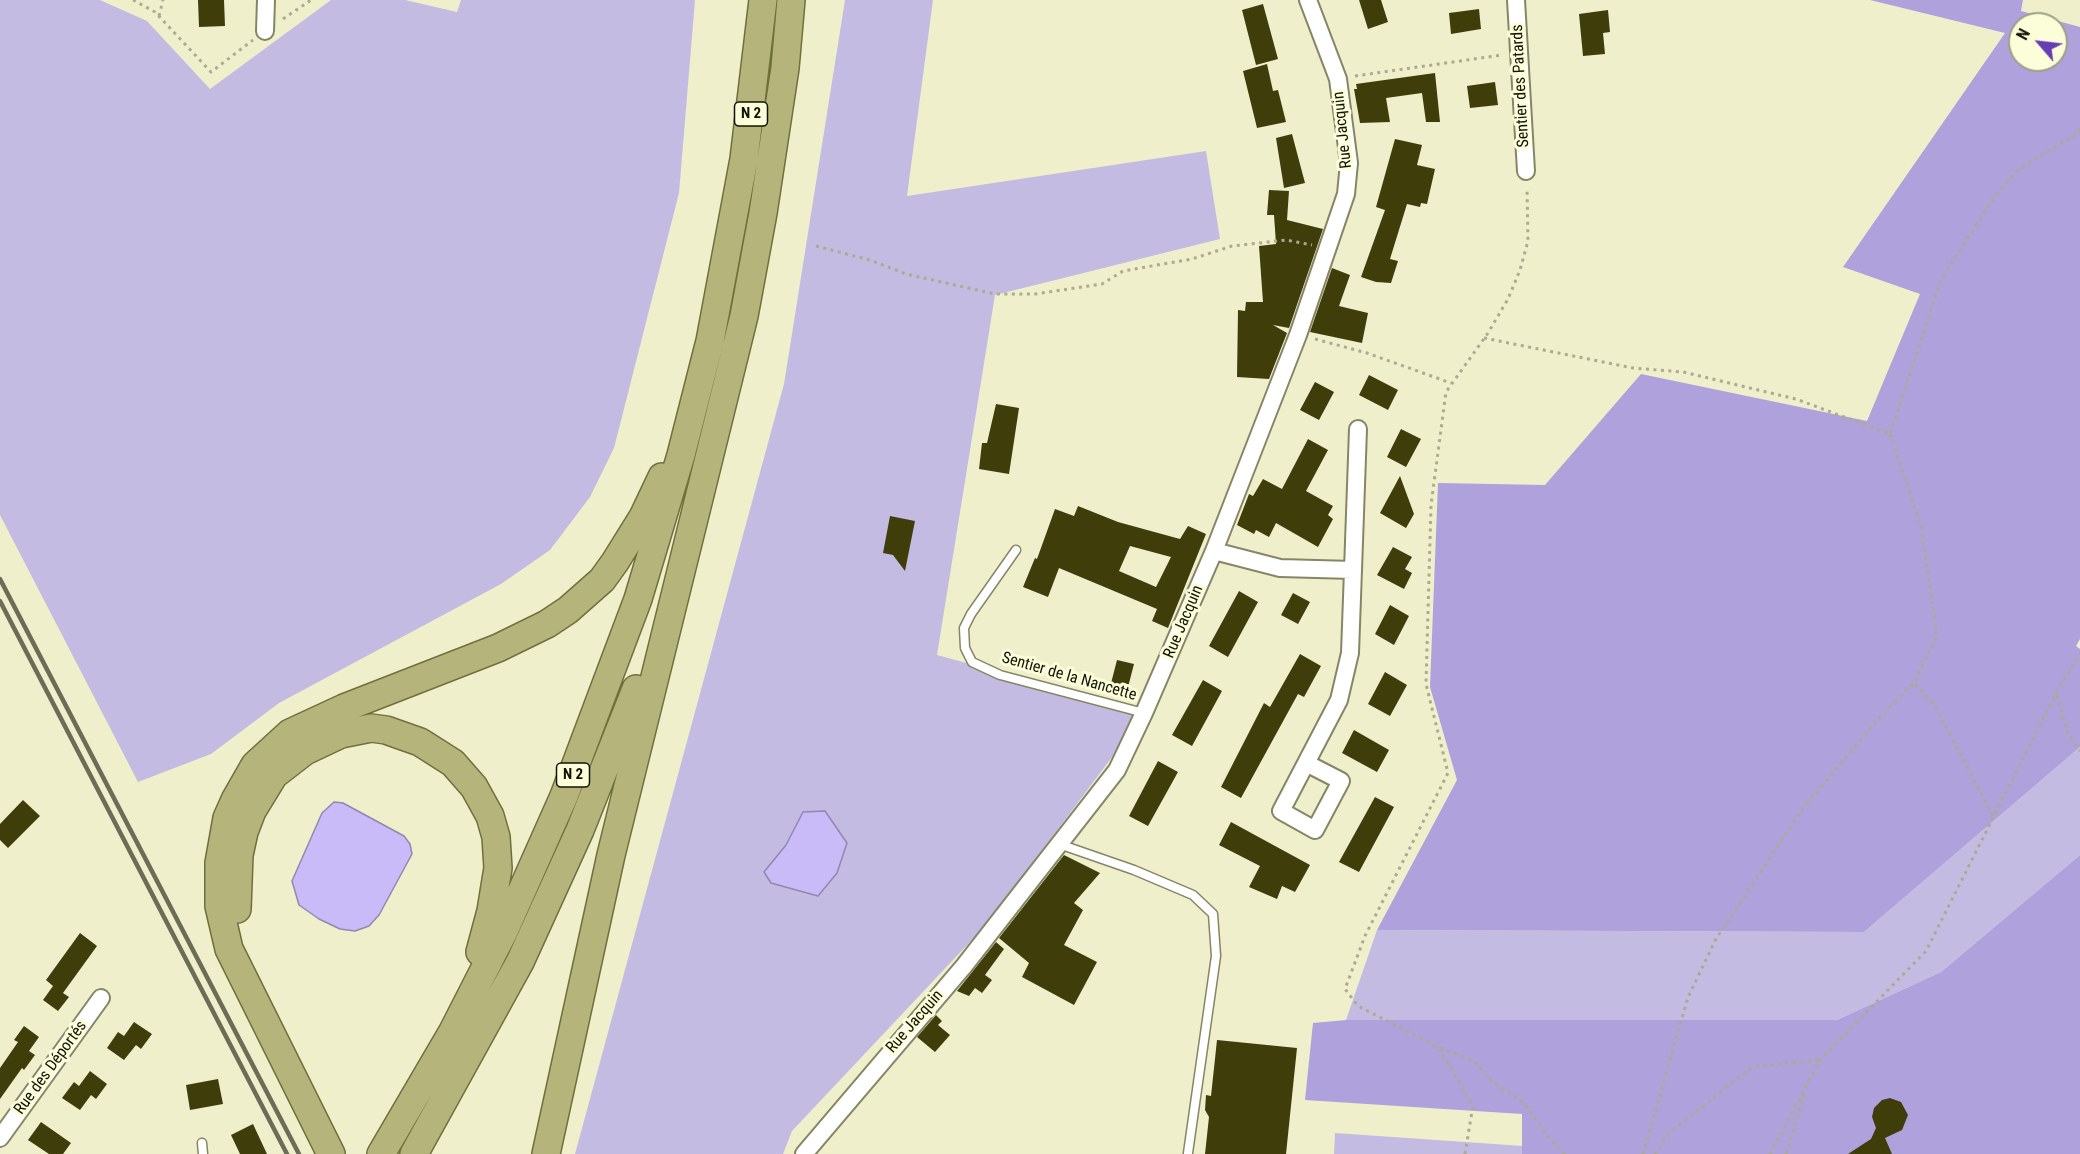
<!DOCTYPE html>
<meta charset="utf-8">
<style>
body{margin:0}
#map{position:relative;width:2080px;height:1154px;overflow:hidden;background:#efefcc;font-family:"Roboto Condensed",sans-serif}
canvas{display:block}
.north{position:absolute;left:2008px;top:12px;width:60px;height:60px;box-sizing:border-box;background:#fcfdd9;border:2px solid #9f9f85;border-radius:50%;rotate:298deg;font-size:16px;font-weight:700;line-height:24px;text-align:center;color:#131206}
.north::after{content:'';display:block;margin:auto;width:21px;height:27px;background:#673cb4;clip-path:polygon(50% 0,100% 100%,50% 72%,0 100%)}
</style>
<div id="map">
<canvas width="2080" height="1154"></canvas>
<div class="north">N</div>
</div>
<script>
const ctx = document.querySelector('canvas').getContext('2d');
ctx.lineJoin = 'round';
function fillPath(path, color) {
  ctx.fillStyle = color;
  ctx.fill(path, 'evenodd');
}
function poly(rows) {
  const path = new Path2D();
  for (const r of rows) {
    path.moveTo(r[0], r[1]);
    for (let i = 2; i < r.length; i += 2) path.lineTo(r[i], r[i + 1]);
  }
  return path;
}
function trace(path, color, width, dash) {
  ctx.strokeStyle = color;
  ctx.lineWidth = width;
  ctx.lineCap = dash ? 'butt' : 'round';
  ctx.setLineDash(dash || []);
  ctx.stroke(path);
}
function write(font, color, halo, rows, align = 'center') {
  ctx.font = font + ' "Roboto Condensed",sans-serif';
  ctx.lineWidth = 6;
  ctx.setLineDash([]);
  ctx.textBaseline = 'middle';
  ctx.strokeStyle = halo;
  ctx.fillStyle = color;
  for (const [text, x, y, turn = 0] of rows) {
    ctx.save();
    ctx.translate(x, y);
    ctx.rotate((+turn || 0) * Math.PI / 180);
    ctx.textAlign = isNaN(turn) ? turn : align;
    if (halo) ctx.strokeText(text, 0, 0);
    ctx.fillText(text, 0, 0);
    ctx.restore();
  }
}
const green = poly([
 [0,0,100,0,147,21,210,89,331,0,405,0,457,12,461,0,695,0,679,193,614,448,590,497,550,550,501,584,279,703,211,754,138,782,0,515],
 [845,0,933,0,907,196,1206,151,1220,239,995,295,937,655,1146,712,985,926,792,1131,783,1154,575,1154,784,384],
 [2080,747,2080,855,1941,972,1837,1020,1346,1020,1377,930,1864,932],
 [1335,1133,1523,1146,1522,1154,1334,1154]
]);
const forest = poly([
 [1870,0,2023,0,2021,11,2080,27,2080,639,2076,646,2080,649,2080,747,1864,932,1377,930,1457,780,1430,687,1438,483,1545,485,1641,374,1867,421,1920,294,1843,267,2005,33],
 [2020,24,2056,24,2056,60,2020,60],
 [2080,855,2080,1154,1522,1154,1522,1114,1305,1100,1313,1023,1346,1020,1837,1020,1941,972]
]);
const water = poly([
 [334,802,343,803,404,836,410,844,412,854,379,915,369,926,355,931,340,929,319,919,299,905,292,881,322,813,334,802],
 [825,811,847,843,837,873,818,896,771,883,764,872,786,845,803,812,825,811]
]);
const building = poly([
 [198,0,224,0,225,26,199,27],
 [1359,0,1381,0,1388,22,1368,29],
 [1263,4,1278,59,1256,65,1242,10],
 [1479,9,1481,29,1451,34,1449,13],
 [1608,10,1610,32,1603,33,1605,54,1583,56,1579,14],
 [1267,64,1273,91,1278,90,1286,122,1257,128,1243,71],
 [1435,73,1440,122,1426,122,1422,93,1386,98,1390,122,1360,123,1354,89,1357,89,1356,84],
 [1495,82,1498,105,1470,108,1467,86],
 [1292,134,1305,183,1284,188,1276,138],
 [1395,139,1422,145,1417,165,1435,169,1427,204,1421,203,1420,207,1407,204,1390,259,1398,261,1391,283,1376,282,1361,277,1385,210,1376,207],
 [1269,190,1289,191,1287,220,1323,229,1289,328,1273,325,1287,333,1269,379,1237,377,1238,310,1245,311,1246,302,1263,302,1259,246,1276,244,1274,215,1267,215],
 [1332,268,1350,275,1339,306,1368,313,1362,343,1310,332],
 [1369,375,1398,390,1388,410,1359,395],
 [1315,382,1334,392,1319,420,1300,410],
 [996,404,1019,408,1009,474,979,469,982,443,987,443],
 [1401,429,1421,439,1406,467,1387,457],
 [1308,439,1328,450,1306,491,1333,506,1328,515,1333,519,1318,547,1276,523,1269,537,1256,530,1254,534,1237,525,1249,494,1253,496,1263,479,1282,489],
 [1400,476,1414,514,1406,528,1380,513],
 [1078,506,1118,522,1180,539,1188,526,1206,534,1168,628,1152,621,1157,609,1059,568,1048,597,1023,587,1035,558,1037,559,1055,509,1074,516],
 [1130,546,1171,557,1156,587,1119,571],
 [890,516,915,521,905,571,893,555,883,553],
 [1393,547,1412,557,1405,569,1412,573,1404,589,1377,575],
 [1239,591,1258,602,1228,657,1209,646],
 [1293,593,1310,602,1298,624,1281,615],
 [1390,605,1409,616,1394,645,1375,634],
 [1300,654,1321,666,1304,697,1298,694,1241,798,1221,787,1264,703,1270,707],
 [1117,660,1134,664,1126,695,1109,691],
 [1385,672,1407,685,1390,716,1368,704],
 [1203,680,1222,691,1192,746,1172,735],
 [1354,730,1389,750,1377,772,1342,753],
 [1158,761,1178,772,1148,826,1129,816],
 [1375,797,1394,807,1359,872,1339,862],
 [23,800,40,816,8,848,0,840,0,824],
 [1231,822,1310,865,1295,892,1282,886,1277,899,1249,887,1260,866,1219,845],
 [1064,855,1100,873,1074,903,1083,910,1064,945,1097,962,1074,1005,1022,977,1029,963,999,938],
 [80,933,97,946,63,993,60,991,69,997,58,1011,43,1000,53,986,46,980],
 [996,942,1004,949,985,975,992,980,982,993,975,988,969,996,957,991],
 [936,1015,942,1021,938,1025,950,1035,935,1052,917,1037],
 [134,1022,152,1034,141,1049,136,1045,124,1060,107,1048,118,1032,124,1036],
 [24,1026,39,1037,29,1051,35,1055,24,1070,22,1068,0,1099,0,1068,18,1042,14,1040],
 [1217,1040,1297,1048,1286,1154,1205,1154,1209,1117,1205,1110,1206,1095,1211,1096],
 [90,1071,107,1084,96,1099,91,1095,80,1110,62,1098,74,1082,79,1086],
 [218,1079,223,1104,190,1110,186,1085],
 [1890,1098,1901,1102,1908,1115,1902,1130,1885,1138,1892,1154,1848,1154,1871,1139,1876,1128,1872,1117,1874,1108,1882,1100],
 [41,1122,71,1143,63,1154,49,1154,28,1140],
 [253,1124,267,1154,240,1154,231,1135]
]);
const path = poly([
 [133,0,155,12,211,72,253,40],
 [159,16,163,0],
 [283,19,311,0],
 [1355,76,1502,55],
 [816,246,870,260,906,274,995,294,1035,294,1102,284,1123,271,1192,259,1232,246,1286,240,1312,245],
 [1484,338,1633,368,1683,372,1796,399,1890,434,1941,280,1994,197,2020,168,2077,134,2080,128],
 [1315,339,1367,353,1451,383],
 [1890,434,1921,526,1937,636,1914,683,1934,704,1993,816],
 [2057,695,2068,734,2080,751],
 [1440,1048,1475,1062,1488,1078,1524,1103,1549,1138,1565,1154],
 [1465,1154,1473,1105,1438,1047,1358,1006,1345,989,1365,936,1448,773,1426,684,1431,505,1446,392,1488,333,1508,299,1520,270,1528,241,1527,188],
 [1643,1154,1688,997,1716,939,1803,808,1879,718,1914,683],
 [1655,1154,1668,1134,1752,1067,1820,1060],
 [1770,1154,1820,1060,1926,951,2056,693,2080,654],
 [1786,1154,1805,1092]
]);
const service = poly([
 [1016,550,971,614,964,628,965,648,972,662,1000,675,1144,713],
 [1059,844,1134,870,1193,895,1213,914,1216,956,1188,1153],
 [202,1143,203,1154]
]);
const minor = poly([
 [1516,0,1526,171],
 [265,31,266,0],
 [1214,551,1280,568,1353,570,1358,429],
 [1306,763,1341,781,1315,830,1281,811,1339,700,1350,653,1353,570],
 [0,1138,101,998],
 [804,1154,964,966,1117,770,1144,713,1214,551,1298,335,1346,194,1349,163,1338,79,1308,0]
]);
const trunk = poly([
 [237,909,239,855,244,832,252,811,274,775,305,751,341,734,371,728,386,730,420,742,453,763,474,787,490,816,496,837,498,868,491,911,480,952],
 [331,1154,229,949,219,906,219,863,227,818,235,800,255,765,290,733,344,708,498,648,547,624,568,610,602,580,615,562,643,517,662,477],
 [381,1154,453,1031,504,931,564,796,638,599,681,455,710,341,744,159,763,0],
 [414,1154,520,962,580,830,636,689],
 [546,1154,611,855,744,316,763,213,785,68,791,0]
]);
const rail = poly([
 [0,579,299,1154],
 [0,601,287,1154]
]);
const shields = [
 [751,114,33],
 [573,775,33]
];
const shieldNames = [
 ["N 2",751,114],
 ["N 2",573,775]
];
const streetNames = [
 ["Sentier des Patards",1521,86,-93],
 ["Rue Jacquin",1343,130,-96],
 ["Rue Jacquin",1184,622,-67],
 ["Sentier de la Nancette",1069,677,16],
 ["Rue Jacquin",915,1022,-49],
 ["Rue des Déportés",51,1068,-54]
];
fillPath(green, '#c4bbe2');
fillPath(forest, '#afa1dc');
fillPath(water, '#c9bbf8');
trace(water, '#9288af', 1.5);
fillPath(building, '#3f3e0b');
trace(service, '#868666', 11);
trace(minor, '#868666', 20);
trace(trunk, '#70703d', 30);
trace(path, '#acab8f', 3, [3, 4.5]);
trace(service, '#fff', 8);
trace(minor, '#fff', 16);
trace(trunk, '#b4b47b', 27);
trace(rail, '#6c6c57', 4.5);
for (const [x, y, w] of shields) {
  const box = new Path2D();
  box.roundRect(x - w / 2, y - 12, w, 24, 4.5);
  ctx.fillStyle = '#fcfdd9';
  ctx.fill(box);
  trace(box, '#131206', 1.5);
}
write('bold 15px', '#131206', null, shieldNames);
write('16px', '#131206', '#fcfdd9', streetNames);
</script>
